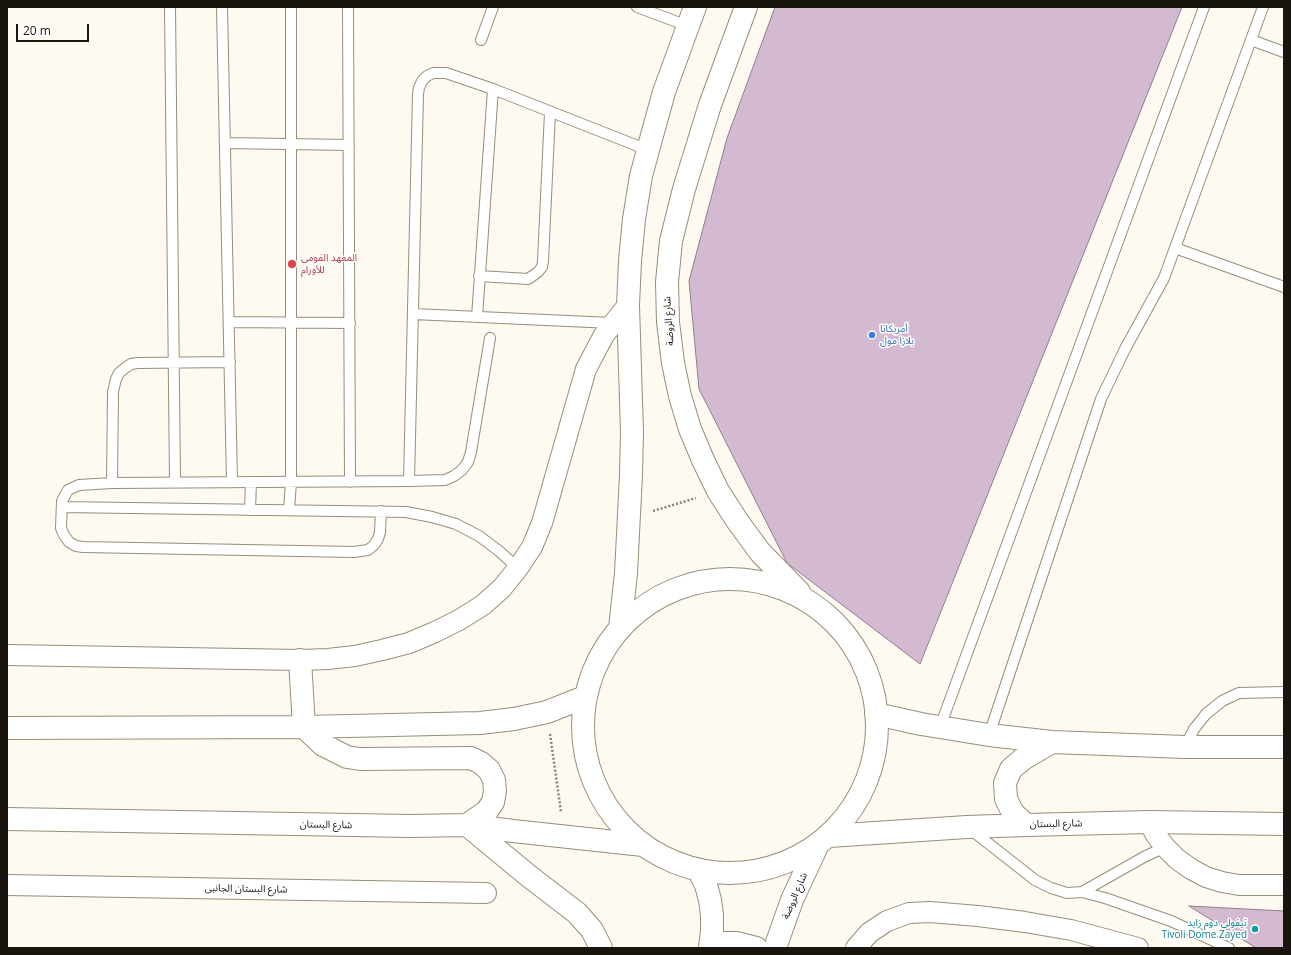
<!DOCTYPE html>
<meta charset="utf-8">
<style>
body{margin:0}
#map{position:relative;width:1291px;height:955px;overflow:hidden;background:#fffaf1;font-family:"Open Sans",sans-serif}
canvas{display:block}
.frame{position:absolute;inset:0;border:8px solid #19150e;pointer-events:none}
.scale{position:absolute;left:16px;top:24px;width:73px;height:18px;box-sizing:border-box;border:2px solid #19150e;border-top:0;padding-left:5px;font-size:12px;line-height:14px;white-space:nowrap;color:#19150e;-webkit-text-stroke:3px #fff;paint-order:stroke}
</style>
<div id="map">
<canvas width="1291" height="955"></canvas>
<div class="frame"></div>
<div class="scale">20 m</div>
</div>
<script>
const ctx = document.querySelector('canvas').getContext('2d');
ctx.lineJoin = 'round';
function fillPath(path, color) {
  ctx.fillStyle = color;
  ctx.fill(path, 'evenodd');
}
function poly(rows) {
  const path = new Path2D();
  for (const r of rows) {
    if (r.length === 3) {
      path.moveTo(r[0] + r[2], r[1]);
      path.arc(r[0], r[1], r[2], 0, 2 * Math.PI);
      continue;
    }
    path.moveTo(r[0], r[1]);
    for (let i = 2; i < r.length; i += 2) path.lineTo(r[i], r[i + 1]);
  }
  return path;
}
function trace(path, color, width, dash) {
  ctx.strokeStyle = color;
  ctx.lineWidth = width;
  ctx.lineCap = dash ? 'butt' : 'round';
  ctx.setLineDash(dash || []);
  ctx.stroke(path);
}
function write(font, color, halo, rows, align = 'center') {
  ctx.font = font + ' "Open Sans","Noto Sans Arabic",sans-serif';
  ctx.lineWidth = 3;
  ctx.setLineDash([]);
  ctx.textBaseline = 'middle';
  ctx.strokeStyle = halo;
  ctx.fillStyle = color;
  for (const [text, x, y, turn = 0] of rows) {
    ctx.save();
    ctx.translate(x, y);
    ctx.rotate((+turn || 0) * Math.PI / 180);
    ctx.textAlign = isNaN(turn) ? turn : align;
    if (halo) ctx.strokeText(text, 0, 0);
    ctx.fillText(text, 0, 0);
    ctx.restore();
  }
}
const building = poly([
 [775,7,1182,7,920,664,787,563,699,389,689,281,727,138,775,7],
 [1189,906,1284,911,1284,948,1256,948,1189,906]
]);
const path = poly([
 [653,511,696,498],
 [550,734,561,812]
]);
const lane = poly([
 [170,7,175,482],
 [222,7,232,482],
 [348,7,350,482],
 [637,7,688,26],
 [481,40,493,7],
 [1251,40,1284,52],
 [225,143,349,145],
 [1175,248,1284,287],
 [479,276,528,279,538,272,542,267,543,261,550,112],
 [413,314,612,323],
 [477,317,493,89],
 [229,322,350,323],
 [409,481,418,94,419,88,422,81,427,76,433,73,446,73,493,89,648,150],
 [112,483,113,392,116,379,119,373,125,368,131,364,138,363,230,362],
 [62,507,406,512,432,517,456,524,479,536,499,551,518,568],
 [250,510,251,482],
 [289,510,291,482,291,7],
 [381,511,380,532,378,539,374,545,368,550,354,552,83,547,76,546,69,542,64,535,61,528,62,501,68,490,79,485,112,483,409,481,445,480,454,476,462,470,468,462,471,452,490,338],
 [940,727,1204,7],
 [989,735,1101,399,1125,349,1164,278,1263,7],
 [1185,747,1194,729,1206,714,1222,701,1239,693,1284,692],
 [970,829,1035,880,1051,888,1067,893,1082,892,1144,857,1165,847],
 [1082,892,1105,898,1171,921,1229,948]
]);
const street = poly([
 [7,655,300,660,328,659,355,656,382,650,409,643,435,632,459,620,483,605,502,588,518,568,532,547,542,523,586,369,604,335,628,305],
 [1149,822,1156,835,1165,847,1177,859,1191,869,1206,877,1222,882,1239,885,1284,885],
 [7,885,486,893],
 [856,948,869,933,887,921,909,913,930,912,978,916,1025,922,1071,930,1138,948]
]);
const secondary = poly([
 [746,7,710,105,684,189,671,241,667,282,668,322,673,363,680,396,690,429,703,460,718,491,738,522,760,552,799,592],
 [730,726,147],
 [620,628,626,573,631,475,632,433,628,305,630,261,634,219,641,176,648,150,664,92,695,7],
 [300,660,304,727,323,745,347,757,360,759,471,758,481,763,489,770,494,780,495,791,493,802,487,811,467,825,530,877,577,913,592,930,601,948],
 [876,714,921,724,989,735,1052,742,1185,747,1284,747],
 [7,728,304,727,480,723,514,719,547,712,585,697],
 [7,819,410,826,467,825,513,831,643,845],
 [1026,825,1013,813,1006,799,1005,783,1011,769,1023,759,1052,742],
 [829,836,967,827,1026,825,1149,822,1284,824],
 [699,871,706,885,710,900,712,915,712,931,710,948],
 [710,947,723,943,736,943,756,948],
 [775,948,792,900,818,844]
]);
const markers = [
 [292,264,5,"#e0444e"],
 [872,335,4,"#3f7fe0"],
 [1255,929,4,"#0f9aa8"]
];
const healthNames = [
 ["المعهد القومى",301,258],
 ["للأورام",301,270]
];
const streetNames = [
 ["شارع الروضة",669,321,-94],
 ["شارع البستان",1056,824,-1],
 ["شارع البستان",326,825,1],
 ["شارع البستان الجانبى",246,889,1],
 ["شارع الروضة",795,896,-67]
];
const shopNames = [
 ["أمريكانا",880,329],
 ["بلازا مول",880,341]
];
const cultureNames = [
 ["تيفولى دوم زايد",1247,923],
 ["Tivoli Dome Zayed",1247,935]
];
fillPath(building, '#d4bad1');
trace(building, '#907e8e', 1);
trace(lane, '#978e79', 12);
trace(street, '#978e79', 22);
trace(secondary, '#978e79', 24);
trace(path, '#87837b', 2.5, [2, 2]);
trace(lane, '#fff', 10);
trace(street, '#fff', 20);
trace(secondary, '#fff', 22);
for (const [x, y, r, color] of markers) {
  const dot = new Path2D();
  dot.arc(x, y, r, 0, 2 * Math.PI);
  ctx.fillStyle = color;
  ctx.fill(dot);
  trace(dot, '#fff', 1.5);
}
write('10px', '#be3a42', '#fff', healthNames, 'left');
write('10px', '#19150e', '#fff', streetNames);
write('10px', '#366cbe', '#fff', shopNames, 'left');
write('10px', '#0d838f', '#fff', cultureNames, 'right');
</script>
